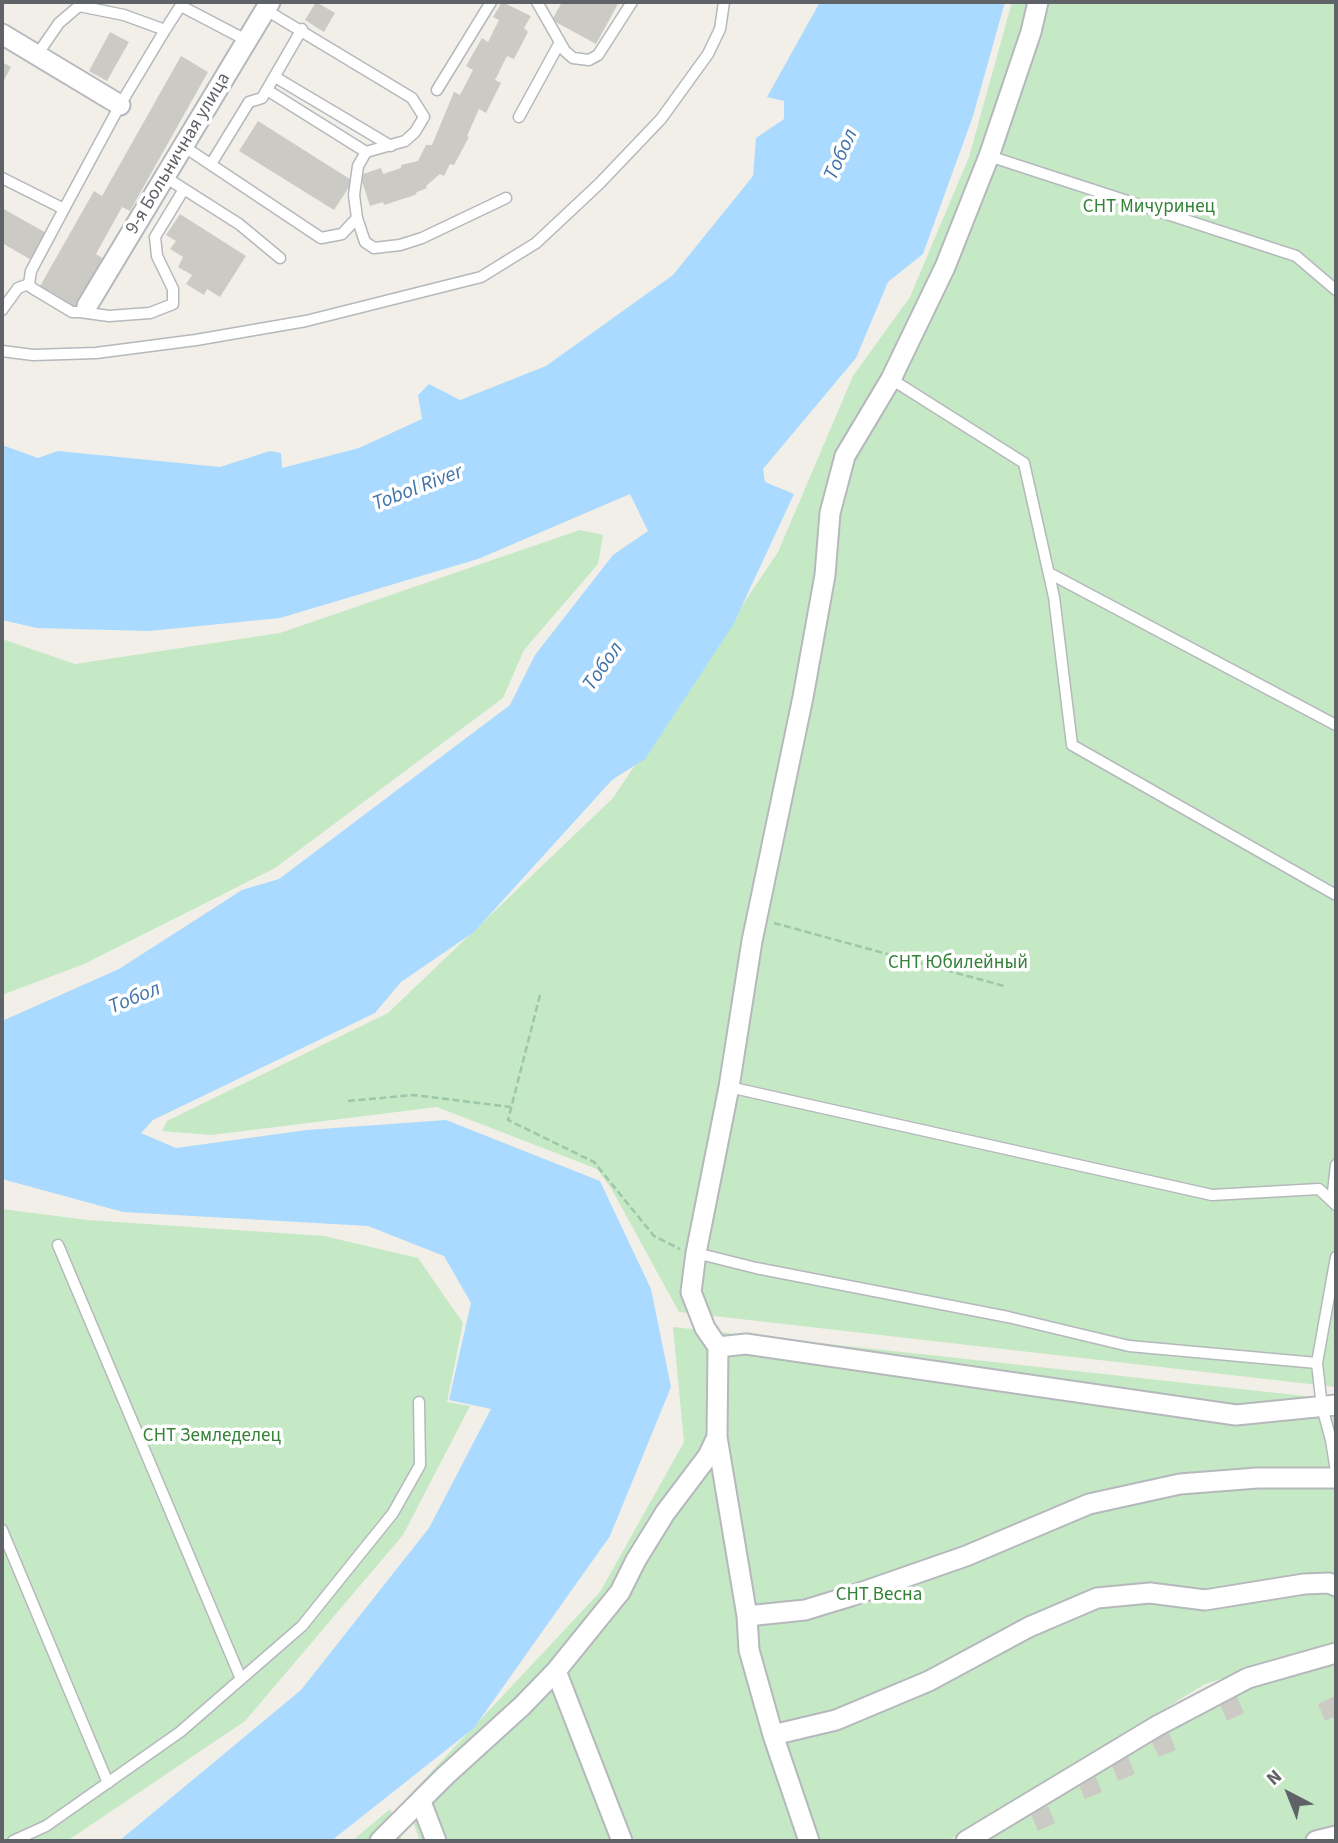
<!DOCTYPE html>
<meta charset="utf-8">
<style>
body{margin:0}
#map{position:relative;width:1338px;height:1843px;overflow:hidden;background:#f1efe8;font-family:"Source Sans 3",sans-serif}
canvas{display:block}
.frame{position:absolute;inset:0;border:4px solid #5f6368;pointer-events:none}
.north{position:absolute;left:1254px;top:1759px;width:70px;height:70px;-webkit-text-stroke:5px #fff;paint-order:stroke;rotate:318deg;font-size:19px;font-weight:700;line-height:28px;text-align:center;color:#5f6368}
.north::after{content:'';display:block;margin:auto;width:24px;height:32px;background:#5f6368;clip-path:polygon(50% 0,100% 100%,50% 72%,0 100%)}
</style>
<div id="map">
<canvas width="1338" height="1843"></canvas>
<div class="frame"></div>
<div class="north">N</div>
</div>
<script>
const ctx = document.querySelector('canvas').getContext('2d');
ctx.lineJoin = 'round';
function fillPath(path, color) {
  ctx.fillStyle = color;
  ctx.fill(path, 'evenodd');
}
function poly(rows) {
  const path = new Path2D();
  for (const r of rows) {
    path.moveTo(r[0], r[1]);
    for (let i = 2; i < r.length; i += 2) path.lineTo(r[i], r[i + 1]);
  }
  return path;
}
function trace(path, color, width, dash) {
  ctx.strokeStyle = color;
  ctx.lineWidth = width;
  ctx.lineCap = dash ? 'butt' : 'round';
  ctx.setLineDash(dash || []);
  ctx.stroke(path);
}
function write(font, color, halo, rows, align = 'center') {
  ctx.font = font + ' "Source Sans 3",sans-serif';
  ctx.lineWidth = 7;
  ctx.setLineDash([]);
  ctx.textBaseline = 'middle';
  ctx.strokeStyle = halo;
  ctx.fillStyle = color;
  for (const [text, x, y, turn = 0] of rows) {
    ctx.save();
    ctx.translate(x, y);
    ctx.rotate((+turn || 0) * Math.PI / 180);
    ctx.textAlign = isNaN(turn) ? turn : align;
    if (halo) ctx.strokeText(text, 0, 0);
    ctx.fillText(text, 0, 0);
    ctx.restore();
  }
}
const green = poly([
 [1012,2,1336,2,1336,1387,679,1312,611,1188,597,1169,437,1107,211,1135,162,1131,167,1121,388,1013,613,798,778,552,853,376,910,297,969,157],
 [580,530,603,535,598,564,524,650,503,698,275,868,84,964,2,995,2,639,75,664,280,633],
 [2,1209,87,1220,324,1236,418,1258,463,1323,447,1402,470,1406,403,1535,245,1721,67,1841,2,1841],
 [673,1327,1332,1399,1336,1403,1336,1643,1315,1649,1336,1645,1336,1841,958,1841,1203,1690,1275,1662,1205,1684,948,1841,420,1841,405,1800,600,1592,684,1442],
 [390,1809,402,1841,352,1841]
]);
const water = poly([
 [820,2,1005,2,973,116,923,254,888,282,856,358,763,469,765,482,794,494,733,625,645,759,612,780,474,932,401,982,375,1013,153,1120,141,1133,176,1148,307,1130,446,1120,600,1181,651,1289,671,1387,610,1536,474,1728,331,1841,119,1841,301,1690,429,1528,491,1409,449,1400,471,1303,444,1256,368,1226,123,1212,2,1179,2,1021,119,969,242,890,279,879,510,705,535,655,613,555,648,531,630,494,478,559,280,618,149,631,37,628,2,620,2,445,38,458,58,451,220,467,270,451,281,453,282,468,359,448,422,419,418,395,429,384,460,400,546,366,673,275,753,176,756,138,784,119,784,101,767,97]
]);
const building = poly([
 [316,2,335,13,324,32,305,20],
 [502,2,531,16,524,28,528,32,514,59,507,56,495,80,501,83,486,113,479,109,467,136,469,137,454,165,450,164,444,176,440,174,426,186,427,188,417,192,415,195,384,205,383,202,370,206,360,175,381,168,383,174,401,168,401,165,418,161,426,145,432,145,454,92,460,95,473,70,466,66,482,38,488,42,499,20,493,17],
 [562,2,619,2,596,44,552,20],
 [110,32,129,42,107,81,89,71],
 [181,56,208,72,130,211,122,207,96,254,104,259,75,309,39,288,94,191,102,196],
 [2,62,11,67,2,84],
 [258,121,353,181,334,210,239,151],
 [2,208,48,234,33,261,2,243],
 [180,214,246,256,220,297,207,289,204,295,186,284,192,275,178,267,183,257,170,249,176,241,166,235],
 [1335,1696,1336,1716,1325,1721,1318,1704],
 [1237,1697,1244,1713,1227,1721,1220,1704],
 [1169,1733,1176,1750,1159,1757,1151,1741],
 [1128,1757,1135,1774,1118,1781,1111,1763],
 [1095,1775,1102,1792,1085,1799,1078,1783],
 [1048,1806,1055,1823,1038,1831,1031,1814]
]);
const path = poly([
 [774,923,1004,986],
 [540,995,508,1120,594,1162,654,1236,680,1249],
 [348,1101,414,1095,511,1107]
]);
const lane = poly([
 [537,2,565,51,573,58,589,60,598,55,632,2],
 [181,6,248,41],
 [266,10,412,98,424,117,415,132,405,141,366,152,358,166,354,195,357,218,365,242,374,248,400,245,422,238,506,198],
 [37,55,59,23,79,6,124,15,165,30,183,2],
 [275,77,391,146],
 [267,90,366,152],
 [437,90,491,2],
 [519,117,559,44],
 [183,146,321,238,342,234,357,218],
 [989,156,1296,256,1336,290],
 [211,164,249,102,262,98,302,29],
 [165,177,239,224,280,258],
 [2,178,64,209,120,105,165,30],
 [64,209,31,271,29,284,32,288,72,312,80,312,84,309],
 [2,310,18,288,29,284],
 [80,312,109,316,150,313,173,304,173,289,157,256,155,237,184,189],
 [2,351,33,355,96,353,196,340,306,321,481,277,536,243,599,184,661,119,708,54,720,29,724,2],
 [891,379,1024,463,1054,597,1072,745,1336,895],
 [1049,573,1336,725],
 [729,1087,1212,1195,1319,1189,1336,1205],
 [1332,1201,1336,1165],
 [58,1245,241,1679],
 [696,1253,756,1268,1008,1317,1129,1346,1317,1363,1336,1257],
 [1317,1363,1322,1407,1331,1440,1336,1471],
 [2,1530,108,1783],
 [13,1841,46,1826,180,1732,302,1626,393,1513,420,1465,419,1402]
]);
const street = poly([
 [1038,2,1031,32,989,156,945,267,891,379,845,456,830,513,825,575,803,697,752,941,729,1087,696,1253,691,1292,705,1328,718,1347,746,1344,1236,1415,1336,1405],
 [2,34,120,105],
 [87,306,270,2],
 [717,1437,747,1616,749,1650,773,1735,809,1841],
 [747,1616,805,1610,851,1596,966,1556,1089,1504,1180,1484,1257,1478,1336,1478],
 [556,1671,622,1841],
 [773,1735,836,1720,929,1681,1029,1627,1097,1598,1150,1593,1205,1600,1304,1584,1329,1583,1336,1586],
 [421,1802,436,1841],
 [380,1841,445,1776,522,1706,556,1671,620,1592,636,1560,665,1513,708,1456,717,1437,718,1347],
 [966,1841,1157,1726,1248,1678,1336,1653],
 [1316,1841,1336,1836]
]);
const streetNames = [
 ["9-я Больничная улица",179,154,-59]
];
const parkNames = [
 ["СНТ Мичуринец",1149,208],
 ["СНТ Юбилейный",958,964],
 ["СНТ Земледелец",212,1437],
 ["СНТ Весна",879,1596]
];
const waterNames = [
 ["Тобол",842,155,-66],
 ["Tobol River",418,489,-21],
 ["Тобол",604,667,-55],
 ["Тобол",135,999,-22]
];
fillPath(green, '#c5e8c5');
fillPath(water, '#aadaff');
fillPath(building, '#cccac5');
trace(lane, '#b5b8bc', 13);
trace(street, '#b5b8bc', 23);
trace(path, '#9cc7a9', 2.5, [7, 3.5]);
trace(lane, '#fff', 10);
trace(street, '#fff', 19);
write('19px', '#5f6368', '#fff', streetNames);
write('19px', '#348238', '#fff', parkNames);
write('italic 21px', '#4174aa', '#fff', waterNames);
</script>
